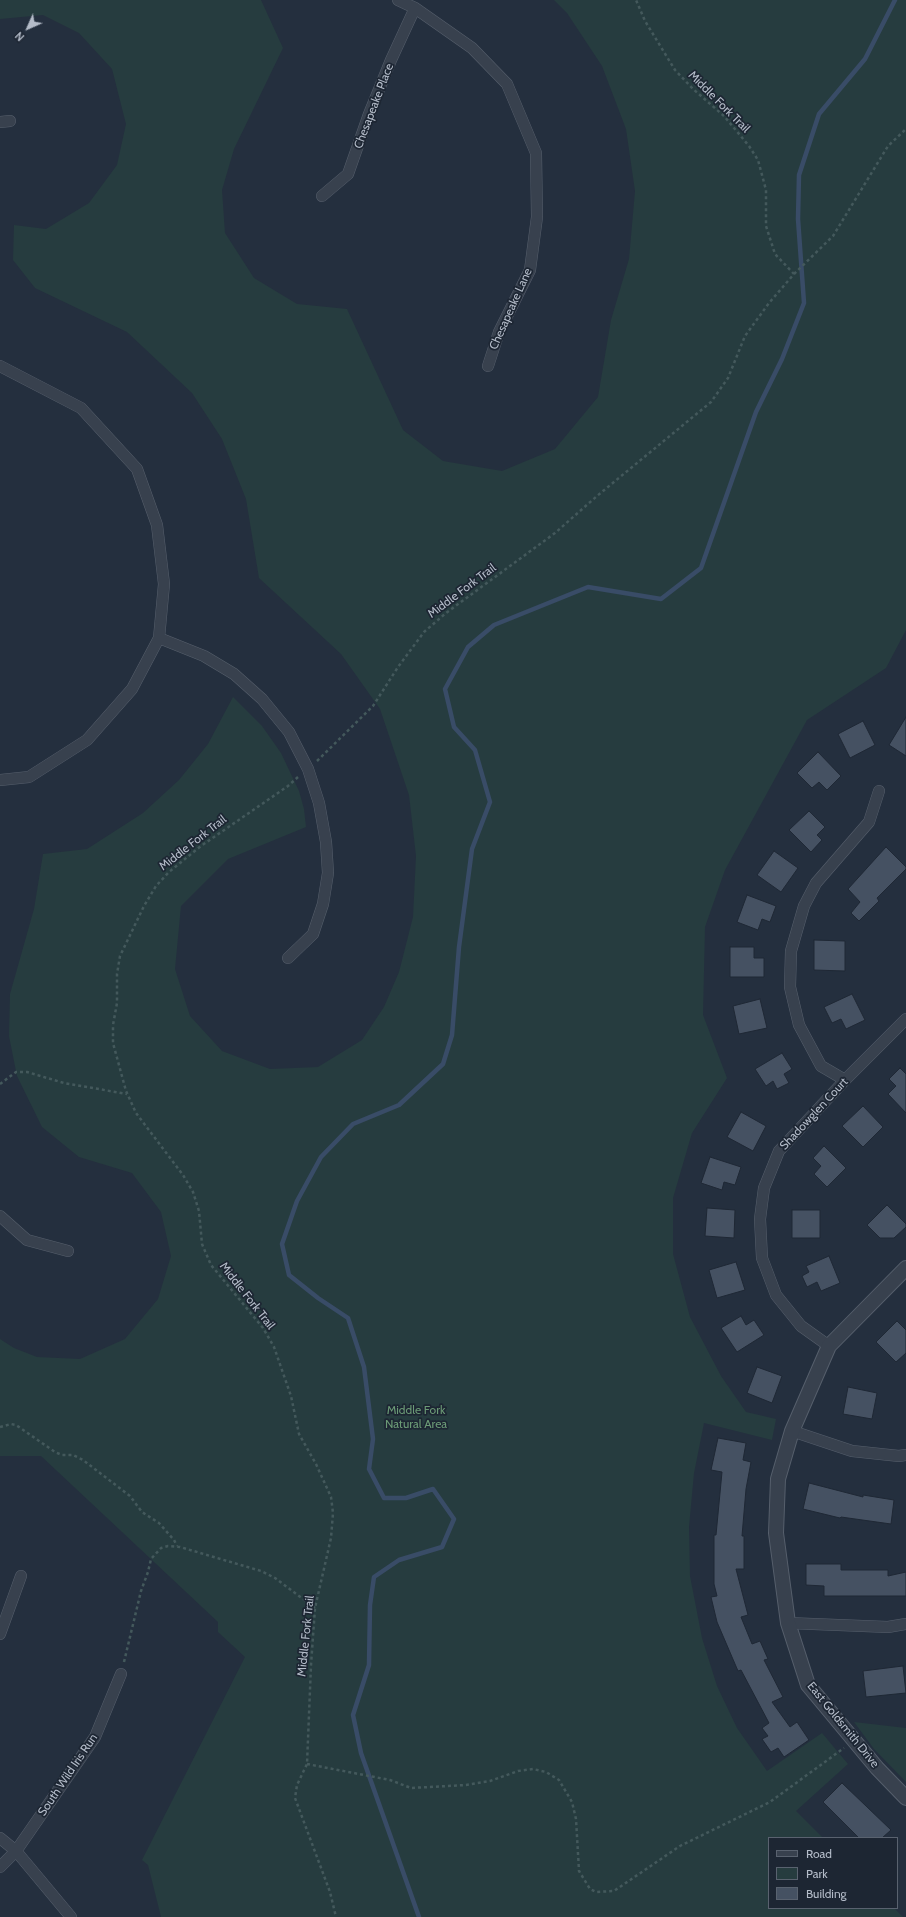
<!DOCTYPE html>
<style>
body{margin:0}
#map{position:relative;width:906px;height:1917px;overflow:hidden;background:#242f3e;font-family:Cabin,sans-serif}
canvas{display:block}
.legend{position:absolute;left:768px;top:1837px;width:130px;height:72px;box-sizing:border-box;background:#1d2633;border:1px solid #59626f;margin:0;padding:5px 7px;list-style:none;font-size:12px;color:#b4bcc9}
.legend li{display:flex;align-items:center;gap:8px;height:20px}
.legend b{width:20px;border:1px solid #59626f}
.north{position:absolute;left:8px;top:8px;width:40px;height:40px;-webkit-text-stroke:3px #1d2633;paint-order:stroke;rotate:225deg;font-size:11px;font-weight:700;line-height:16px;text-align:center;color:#b4bcc9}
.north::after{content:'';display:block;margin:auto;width:14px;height:18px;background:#b4bcc9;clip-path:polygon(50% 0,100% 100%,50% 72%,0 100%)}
</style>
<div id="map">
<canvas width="906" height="1917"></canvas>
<ul class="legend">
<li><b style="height:5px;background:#38414e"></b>Road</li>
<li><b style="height:11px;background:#263c3f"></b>Park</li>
<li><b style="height:11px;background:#455162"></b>Building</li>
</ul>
<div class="north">N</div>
</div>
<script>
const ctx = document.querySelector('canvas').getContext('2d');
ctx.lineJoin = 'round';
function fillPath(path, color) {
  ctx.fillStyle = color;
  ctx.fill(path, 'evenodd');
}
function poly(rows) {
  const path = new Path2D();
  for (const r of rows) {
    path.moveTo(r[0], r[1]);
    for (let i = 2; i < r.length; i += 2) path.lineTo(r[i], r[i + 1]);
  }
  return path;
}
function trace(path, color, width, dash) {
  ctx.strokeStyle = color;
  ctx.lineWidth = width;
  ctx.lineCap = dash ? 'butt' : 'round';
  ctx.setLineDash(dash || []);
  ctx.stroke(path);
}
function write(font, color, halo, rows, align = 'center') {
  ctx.font = font + ' Cabin,sans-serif';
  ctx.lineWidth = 3.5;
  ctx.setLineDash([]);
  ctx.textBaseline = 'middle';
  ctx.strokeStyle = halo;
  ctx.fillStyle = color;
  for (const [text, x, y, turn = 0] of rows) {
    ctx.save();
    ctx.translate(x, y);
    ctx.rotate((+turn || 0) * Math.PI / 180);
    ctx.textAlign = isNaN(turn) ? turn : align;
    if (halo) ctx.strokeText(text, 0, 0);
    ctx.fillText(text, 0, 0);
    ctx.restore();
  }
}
const green = poly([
 [0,0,261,0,283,48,234,149,222,190,225,233,254,278,297,304,347,309,403,430,443,461,502,471,555,449,598,397,611,320,629,259,635,191,626,129,602,66,567,13,554,0,906,0,906,630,886,668,807,720,725,870,705,927,703,1015,727,1078,692,1133,673,1198,673,1254,690,1317,721,1376,746,1412,776,1419,772,1440,704,1423,694,1473,689,1527,690,1576,702,1638,717,1686,737,1728,767,1771,822,1733,848,1764,796,1811,823,1838,769,1838,769,1908,894,1908,903,1917,161,1917,148,1865,142,1860,245,1657,218,1632,218,1622,41,1456,0,1456,0,1339,14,1348,37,1357,80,1359,125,1339,158,1299,171,1256,161,1212,132,1173,79,1157,42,1127,17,1076,9,1036,10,994,34,909,43,854,87,849,143,813,179,780,208,744,233,697,262,726,281,753,299,791,304,809,306,827,228,859,181,906,175,969,190,1016,222,1051,270,1069,318,1067,362,1040,384,1007,399,972,413,917,416,856,409,795,380,709,341,654,259,578,246,499,222,439,192,393,127,332,35,288,13,260,14,225,46,229,89,203,117,165,126,124,112,69,79,33,43,15,0,19],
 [854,1722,906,1728,906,1782,874,1749]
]);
const stream = poly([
 [419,1917,361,1753,353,1715,369,1665,370,1605,374,1577,399,1560,442,1547,454,1519,433,1489,406,1498,384,1498,369,1469,373,1439,364,1367,348,1318,318,1298,289,1275,282,1244,297,1201,321,1157,353,1124,399,1105,443,1064,452,1035,459,947,472,849,490,802,475,750,454,727,445,689,468,647,494,625,588,587,661,599,701,568,756,412,782,359,804,303,798,219,799,175,819,114,865,59,895,0]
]);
const building = poly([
 [906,717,906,756,889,745,906,717],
 [863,721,875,745,850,758,838,734,863,721],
 [818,752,841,776,827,790,819,782,812,788,797,773,818,752],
 [809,811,825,827,817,835,822,840,811,852,789,830,809,811],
 [886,847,906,867,906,869,877,898,879,901,859,921,851,913,860,902,848,889,886,847],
 [774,851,798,868,781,892,757,875,774,851],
 [747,895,776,906,770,922,762,919,758,930,737,922,747,895],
 [814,940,845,941,845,971,814,970,814,940],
 [730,947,754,947,754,958,764,958,764,977,730,977,730,947],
 [852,994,865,1020,846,1029,841,1019,832,1023,824,1007,852,994],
 [760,999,767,1028,739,1034,733,1006,760,999],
 [782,1053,792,1069,784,1074,789,1083,777,1089,773,1081,766,1086,755,1069,782,1053],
 [900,1068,906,1074,906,1113,888,1094,896,1086,889,1079,900,1068],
 [863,1106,883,1127,863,1147,842,1126,863,1106],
 [741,1112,766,1126,753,1151,727,1137,741,1112],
 [824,1146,846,1168,827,1187,814,1174,821,1166,813,1158,824,1146],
 [710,1157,741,1167,735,1185,724,1182,722,1190,701,1183,710,1157],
 [887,1205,906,1224,906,1227,894,1238,880,1238,867,1225,887,1205],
 [707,1208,735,1210,734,1238,705,1236,707,1208],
 [792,1210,820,1210,820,1238,792,1238,792,1210],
 [829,1256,840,1283,821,1291,817,1282,807,1287,802,1276,809,1272,806,1266,829,1256],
 [736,1262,745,1290,717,1298,709,1270,736,1262],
 [741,1316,746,1325,754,1320,764,1335,737,1352,721,1328,741,1316],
 [897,1321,906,1330,906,1353,896,1362,876,1342,897,1321],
 [757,1367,782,1376,772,1403,747,1393,757,1367],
 [848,1387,877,1393,872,1419,843,1414,848,1387],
 [718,1438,746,1443,743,1460,751,1462,746,1489,742,1536,744,1536,744,1569,736,1569,748,1615,741,1617,752,1644,760,1641,768,1659,764,1660,783,1697,772,1702,790,1727,797,1722,809,1740,784,1757,778,1748,771,1752,762,1739,768,1736,762,1728,769,1723,741,1670,738,1671,717,1622,711,1597,717,1596,714,1584,714,1535,716,1535,722,1472,711,1470,718,1438],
 [809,1483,863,1497,863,1495,894,1500,891,1524,841,1517,840,1518,803,1509,809,1483],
 [806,1564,841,1564,841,1570,888,1570,888,1576,906,1572,906,1596,824,1596,824,1586,806,1585,806,1564],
 [903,1666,906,1693,866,1697,863,1671,903,1666],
 [842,1783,891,1830,882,1838,859,1838,823,1802,842,1783]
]);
const path = poly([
 [794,274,833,236,888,146,906,129],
 [317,761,373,706,398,667,424,632,446,613,555,533,597,496,711,402,728,378,745,336,769,303,794,274,775,254,766,226,766,190,758,160,749,146,724,116,693,89,675,70,645,21,636,0],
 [298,777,288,786,201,846,169,872,156,886,144,906,120,956,117,974,117,1003,113,1025,113,1043,126,1091,136,1113,183,1175,193,1192,199,1211,202,1244,211,1265,263,1328,274,1347,291,1396,299,1434,316,1464,331,1497,333,1513,331,1538,315,1608,311,1665,307,1764,297,1785,295,1798,330,1892,336,1917],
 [0,1084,16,1072,27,1072,64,1083,127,1094],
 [0,1427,11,1424,16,1425,55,1452,62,1455,73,1455,83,1460,130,1496,142,1512,159,1523,174,1540,177,1546],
 [124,1662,141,1591,148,1572,151,1559,161,1548,168,1546,180,1547,261,1571,275,1578,315,1608],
 [307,1764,390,1780,411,1788,466,1785,490,1781,518,1771,533,1769,546,1772,559,1780,572,1802,576,1819,579,1871,590,1889,596,1892,614,1891,680,1846,770,1802,844,1748]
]);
const minor = poly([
 [398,0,415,8,472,48,507,84,536,153,537,217,530,270,499,332,488,366],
 [0,122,10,121],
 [322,196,348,174,369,114,391,60,415,8],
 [0,366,81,408,137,469,157,525,164,584,159,638,132,689,87,740,29,777,0,780],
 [159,638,204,656,234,674,262,699,289,732,308,769,319,803,326,842,328,873,323,904,313,934,288,958],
 [845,1080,821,1066,799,1025,790,987,791,951,804,906,816,883,869,822,879,791],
 [0,1216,27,1240,68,1251],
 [829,1346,801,1326,776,1295,762,1258,760,1219,764,1188,779,1151,845,1080,906,1019],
 [792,1431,852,1451,899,1456,906,1455],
 [788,1623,888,1627,906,1624],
 [0,1634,21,1576],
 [0,1838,16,1851,71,1917],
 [0,1867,16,1851,95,1737,121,1674]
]);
const tertiary = poly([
 [906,1268,829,1346,792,1431,778,1479,776,1533,788,1623,808,1685,877,1768,906,1798]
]);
const streetNames = [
 ["Middle Fork Trail",719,102,45],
 ["Chesapeake Place",374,106,-69],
 ["Chesapeake Lane",511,309,-66],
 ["Middle Fork Trail",462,591,-37],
 ["Middle Fork Trail",193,843,-38],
 ["Shadowglen Court",814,1114,-47],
 ["Middle Fork Trail",247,1296,52],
 ["Middle Fork Trail",306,1636,-84],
 ["East Goldsmith Drive",843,1725,51],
 ["South Wild Iris Run",68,1775,-56]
];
const parkNames = [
 ["Middle Fork",416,1410],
 ["Natural Area",416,1424]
];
fillPath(green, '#263c3f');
trace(stream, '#394c67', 4.5);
fillPath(building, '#455162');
trace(building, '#1f2835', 1);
trace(minor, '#565f6c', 12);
trace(tertiary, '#565f6c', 16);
trace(path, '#44595c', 2.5, [3, 3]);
trace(minor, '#38414e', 11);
trace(tertiary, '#38414e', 14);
write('12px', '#b4bcc9', '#1d2633', streetNames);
write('12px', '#6b9a76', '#1d2633', parkNames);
</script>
